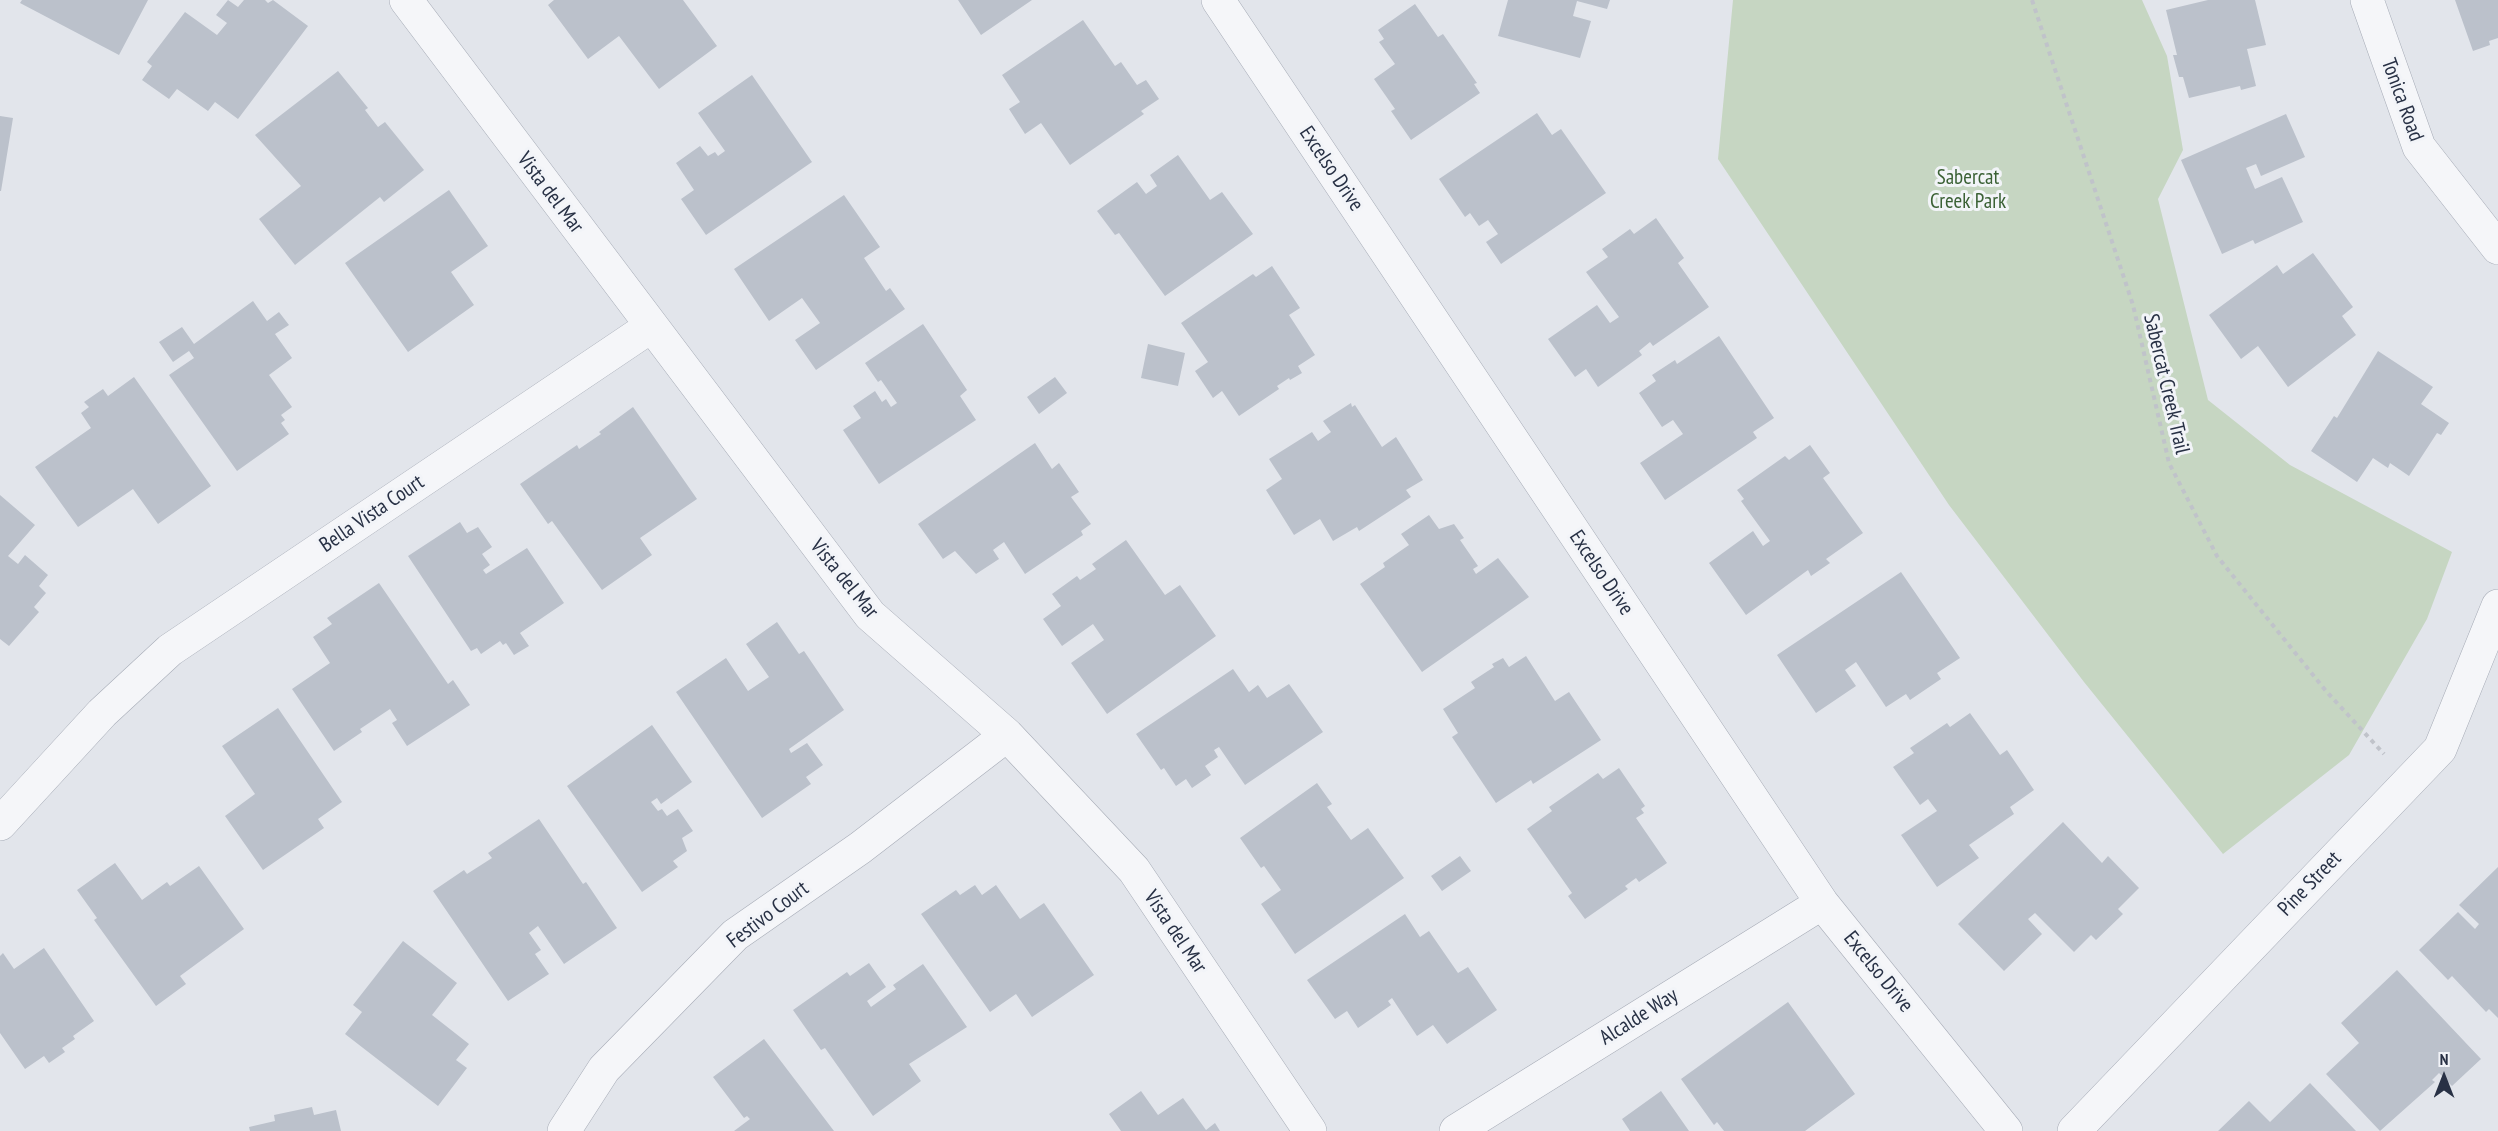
<!DOCTYPE html>
<style>
body{margin:0}
#map{position:relative;width:2498px;height:1131px;overflow:hidden;background:#e2e5eb;font-family:"PT Sans Narrow",sans-serif}
canvas{display:block}
.north{position:absolute;left:2414px;top:1047px;width:60px;height:60px;-webkit-text-stroke:4px #f2f4f8;paint-order:stroke;rotate:0deg;font-size:16px;font-weight:700;line-height:24px;text-align:center;color:#283145}
.north::after{content:'';display:block;margin:auto;width:21px;height:27px;background:#283145;clip-path:polygon(50% 0,100% 100%,50% 72%,0 100%)}
</style>
<div id="map">
<canvas width="2498" height="1131"></canvas>
<div class="north">N</div>
</div>
<script>
const ctx = document.querySelector('canvas').getContext('2d');
ctx.lineJoin = 'round';
function fillPath(path, color) {
  ctx.fillStyle = color;
  ctx.fill(path, 'evenodd');
}
function poly(rows) {
  const path = new Path2D();
  for (const r of rows) {
    path.moveTo(r[0], r[1]);
    for (let i = 2; i < r.length; i += 2) path.lineTo(r[i], r[i + 1]);
  }
  return path;
}
function trace(path, color, width, dash) {
  ctx.strokeStyle = color;
  ctx.lineWidth = width;
  ctx.lineCap = dash ? 'butt' : 'round';
  ctx.setLineDash(dash || []);
  ctx.stroke(path);
}
function write(font, color, halo, rows, align = 'center') {
  ctx.font = font + ' "PT Sans Narrow",sans-serif';
  ctx.lineWidth = 6;
  ctx.setLineDash([]);
  ctx.textBaseline = 'middle';
  ctx.strokeStyle = halo;
  ctx.fillStyle = color;
  for (const [text, x, y, turn = 0] of rows) {
    ctx.save();
    ctx.translate(x, y);
    ctx.rotate((+turn || 0) * Math.PI / 180);
    ctx.textAlign = isNaN(turn) ? turn : align;
    if (halo) ctx.strokeText(text, 0, 0);
    ctx.fillText(text, 0, 0);
    ctx.restore();
  }
}
const green = poly([
 [1733,0,2142,0,2167,56,2183,150,2158,199,2208,400,2290,465,2452,552,2427,619,2349,755,2223,854,2084,682,1949,505,1718,159]
]);
const building = poly([
 [22,0,148,0,119,55,20,3],
 [228,0,238,7,244,0,265,0,268,3,273,0,308,26,238,119,215,102,208,111,177,89,169,99,142,80,152,66,147,62,185,12,217,35,227,23,216,15],
 [554,0,683,0,717,46,659,89,619,36,588,59,548,5],
 [958,0,1032,0,981,35],
 [1508,0,1610,0,1607,9,1577,1,1573,16,1591,21,1580,58,1498,36],
 [2208,0,2255,0,2266,45,2247,49,2256,86,2241,90,2240,86,2189,98,2183,77,2179,77,2173,55,2177,55,2166,10],
 [2455,0,2498,0,2498,38,2489,41,2490,45,2473,51],
 [1415,4,1438,37,1443,34,1477,83,1474,84,1480,93,1411,140,1391,111,1395,109,1374,79,1395,64,1379,42,1384,39,1378,30],
 [1083,20,1115,66,1121,62,1137,85,1146,80,1159,99,1141,111,1144,114,1070,165,1041,123,1025,134,1009,109,1020,102,1002,75],
 [338,71,368,108,365,110,378,127,385,122,424,170,384,202,380,197,295,265,259,219,301,186,255,135],
 [752,75,812,162,706,235,681,199,694,190,676,163,700,146,708,156,715,152,718,156,725,151,698,113],
 [1537,113,1552,135,1561,129,1606,193,1501,264,1486,242,1498,234,1488,220,1479,226,1470,213,1465,217,1439,179],
 [2286,114,2305,157,2261,176,2256,164,2246,168,2255,189,2282,177,2303,222,2255,244,2253,240,2222,254,2181,160],
 [0,116,13,118,1,191,0,191],
 [1178,155,1210,200,1222,192,1253,234,1165,296,1119,233,1115,235,1097,211,1137,182,1146,194,1157,186,1150,175],
 [449,190,488,246,451,272,474,305,408,352,345,263],
 [844,195,880,247,864,258,886,291,890,288,905,309,816,370,795,340,820,323,802,298,769,321,734,269],
 [1656,218,1684,258,1678,263,1709,307,1653,346,1650,342,1639,351,1642,355,1598,387,1586,369,1575,377,1548,339,1597,305,1610,323,1619,317,1586,272,1608,257,1602,249,1630,229,1634,234],
 [2313,253,2353,307,2342,316,2356,335,2288,387,2258,346,2241,359,2209,315,2277,265,2283,274],
 [1272,266,1300,308,1289,315,1315,355,1298,366,1302,373,1290,380,1289,378,1277,386,1279,389,1239,416,1222,391,1213,398,1195,371,1208,362,1181,323,1253,274,1256,277],
 [253,301,267,321,279,312,289,325,275,334,292,358,269,375,292,407,281,415,285,420,281,423,289,434,237,471,169,375,194,358,189,351,173,362,159,342,182,327,194,344],
 [923,324,967,390,960,396,976,420,879,484,843,430,861,418,853,406,875,391,882,402,886,399,891,407,897,403,881,380,878,382,865,363],
 [1719,336,1774,418,1753,432,1757,438,1665,500,1640,463,1683,434,1673,420,1662,427,1639,393,1656,381,1652,375,1675,360,1677,364],
 [1148,344,1185,353,1178,386,1141,378],
 [2378,351,2433,387,2421,404,2449,423,2441,435,2437,433,2409,476,2390,463,2388,468,2373,458,2357,482,2311,451,2334,416,2337,418],
 [134,377,211,486,158,524,133,489,78,527,35,467,91,428,81,413,89,407,84,402,103,389,108,396],
 [1055,377,1067,393,1039,414,1027,397],
 [1351,403,1352,407,1355,405,1382,447,1396,437,1423,480,1406,490,1411,497,1359,531,1357,527,1333,541,1320,519,1294,535,1266,490,1282,479,1269,459,1312,432,1318,441,1331,432,1323,421],
 [633,407,697,499,640,538,652,555,602,590,552,521,548,524,520,484,577,445,579,449,601,434,599,432],
 [1035,443,1052,469,1059,463,1079,492,1071,497,1091,524,1081,531,1083,535,1025,574,1004,542,993,550,999,559,976,574,955,551,943,559,918,524],
 [1810,445,1830,473,1823,478,1863,533,1826,559,1830,563,1811,576,1808,570,1746,615,1709,563,1753,531,1763,546,1770,541,1741,501,1744,499,1737,490,1785,456,1789,460],
 [0,495,35,525,8,556,18,564,25,555,48,575,39,586,46,593,34,607,39,612,9,646,0,639],
 [1429,515,1439,529,1454,524,1464,538,1460,540,1478,566,1473,569,1476,574,1498,558,1529,597,1422,672,1360,584,1385,567,1383,563,1409,545,1401,534],
 [460,522,467,533,478,527,492,547,482,554,490,565,483,570,486,574,527,548,564,603,520,633,529,646,514,655,506,643,503,645,500,641,481,654,477,648,471,651,408,556],
 [1126,540,1165,595,1180,585,1216,636,1107,714,1071,663,1104,640,1093,624,1062,646,1043,619,1061,606,1052,594,1077,576,1080,580,1096,569,1092,564],
 [1901,572,1960,658,1937,673,1941,679,1910,700,1906,694,1886,707,1856,662,1845,670,1856,686,1816,713,1777,655],
 [379,583,448,684,453,680,470,705,407,746,392,723,397,720,390,709,360,729,362,732,334,751,292,689,330,663,313,637,332,624,327,618],
 [777,622,799,654,804,651,844,710,789,749,791,753,807,743,823,765,806,777,811,784,762,818,676,692,726,658,748,691,769,677,746,644],
 [1526,656,1555,701,1569,692,1601,740,1533,784,1531,780,1496,803,1452,737,1458,733,1443,709,1475,688,1471,682,1494,667,1492,664,1503,658,1509,667],
 [1233,669,1249,692,1258,685,1267,698,1289,684,1323,732,1245,785,1219,747,1214,750,1218,757,1205,766,1211,775,1192,788,1186,779,1176,786,1164,768,1161,770,1136,734],
 [278,708,342,802,318,819,324,828,263,870,225,816,255,794,222,746],
 [1970,713,2000,755,2007,750,2034,790,2010,807,2014,814,1969,845,1979,858,1937,887,1901,835,1937,811,1928,799,1920,805,1893,767,1914,753,1910,748,1947,723,1950,727],
 [652,725,692,782,661,804,657,798,651,802,658,811,662,809,667,816,678,809,693,831,682,838,687,851,673,861,678,867,642,892,567,786],
 [1619,768,1645,806,1641,809,1644,813,1636,818,1667,863,1639,882,1636,878,1625,886,1628,889,1585,919,1568,896,1572,893,1527,829,1552,811,1549,807,1598,773,1603,779],
 [1317,783,1332,804,1327,807,1351,840,1368,828,1404,878,1295,954,1261,904,1281,890,1264,866,1261,868,1240,838],
 [539,819,583,884,586,882,617,928,564,964,538,926,529,933,541,950,535,954,549,974,508,1001,433,891,464,870,467,874,492,858,488,853],
 [2063,822,2102,863,2108,856,2139,888,2118,909,2123,914,2096,940,2091,935,2074,952,2035,913,2028,919,2042,934,2004,971,1958,924],
 [1460,856,1471,871,1442,891,1431,876],
 [115,863,142,900,167,882,170,886,199,866,244,929,180,976,186,984,156,1006,94,920,97,918,77,890],
 [2498,867,2498,1018,2489,1009,2486,1012,2452,976,2448,980,2419,950,2458,912,2475,929,2479,924,2459,905],
 [975,885,982,895,996,885,1020,919,1044,903,1094,975,1032,1017,1016,994,990,1012,921,914,956,890,960,895],
 [1405,914,1420,937,1429,931,1458,973,1468,967,1497,1010,1447,1044,1433,1025,1417,1036,1392,998,1388,1001,1391,1005,1358,1028,1347,1011,1335,1019,1307,980],
 [403,941,457,983,432,1015,469,1044,456,1060,467,1068,438,1106,345,1034,362,1012,353,1005],
 [44,948,94,1021,73,1036,75,1039,62,1048,65,1052,49,1063,44,1056,25,1069,0,1033,0,956,3,953,14,969],
 [869,963,886,987,867,1001,871,1007,896,989,893,985,923,964,967,1027,909,1064,921,1081,873,1116,825,1048,821,1050,793,1010,847,972,850,976],
 [2397,970,2481,1059,2452,1086,2439,1073,2432,1080,2435,1082,2380,1131,2326,1074,2359,1043,2341,1023],
 [1788,1002,1855,1094,1805,1131,1724,1131,1717,1122,1714,1125,1681,1079],
 [764,1039,834,1131,734,1131,750,1119,747,1116,744,1118,713,1077],
 [2310,1083,2356,1131,2218,1131,2249,1101,2270,1122],
 [1141,1091,1158,1115,1183,1098,1206,1130,1215,1123,1220,1131,1121,1131,1109,1114],
 [1661,1091,1689,1131,1630,1131,1622,1119],
 [312,1107,314,1115,336,1110,341,1131,250,1131,249,1127,275,1121,274,1115]
]);
const path = poly([
 [2032,0,2133,305,2169,463,2217,556,2326,691,2384,754]
]);
const minor = poly([
 [406,0,870,615,1007,735,1134,870,1310,1131],
 [1218,0,1822,903,2006,1131],
 [2367,0,2419,147,2498,248],
 [0,824,102,713,170,650,650,327],
 [564,1131,604,1069,735,935,860,848,1007,735],
 [1456,1131,1822,903],
 [2074,1131,2440,749,2498,606]
]);
const streetNames = [
 ["Tonica Road",2402,100,70],
 ["Excelso Drive",1331,169,56],
 ["Vista del Mar",550,193,53],
 ["Sabercat Creek Trail",2166,384,77],
 ["Bella Vista Court",372,514,-34],
 ["Excelso Drive",1601,573,56],
 ["Vista del Mar",844,579,51],
 ["Pine Street",2310,884,-46],
 ["Festivo Court",768,915,-37],
 ["Vista del Mar",1175,932,56],
 ["Excelso Drive",1878,972,51],
 ["Alcalde Way",1639,1017,-32]
];
const parkNames = [
 ["Sabercat",1968,178],
 ["Creek Park",1968,202]
];
fillPath(green, '#c6d6c2');
fillPath(building, '#bbc1cb');
trace(minor, '#a6abb6', 34);
trace(path, '#c0c3ca', 4, [4.5, 4.5]);
trace(minor, '#f5f6f9', 33);
write('21px', '#283145', '#f2f4f8', streetNames);
write('21px', '#3b6135', '#f2f4f8', parkNames);
</script>
